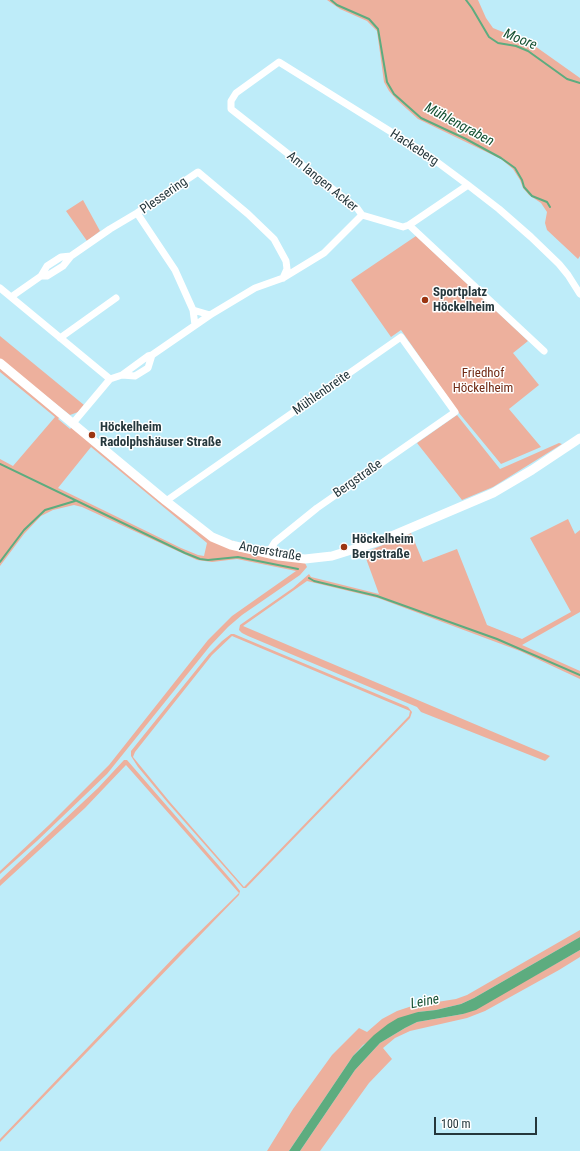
<!DOCTYPE html>
<meta charset="utf-8">
<style>
body{margin:0}
#map{position:relative;width:580px;height:1151px;overflow:hidden;background:#beecf9;font-family:"Roboto Condensed",sans-serif}
canvas{display:block}
.scale{position:absolute;left:434px;top:1117px;width:103px;height:18px;box-sizing:border-box;border:2px solid #25373c;border-top:0;padding-left:5px;font-size:12px;line-height:14px;white-space:nowrap;color:#25373c;-webkit-text-stroke:3px #fff;paint-order:stroke}
</style>
<div id="map">
<canvas width="580" height="1151"></canvas>
<div class="scale">100 m</div>
</div>
<script>
const ctx = document.querySelector('canvas').getContext('2d');
ctx.lineJoin = 'round';
function fillPath(path, color) {
  ctx.fillStyle = color;
  ctx.fill(path, 'evenodd');
}
function poly(rows) {
  const path = new Path2D();
  for (const r of rows) {
    path.moveTo(r[0], r[1]);
    for (let i = 2; i < r.length; i += 2) path.lineTo(r[i], r[i + 1]);
  }
  return path;
}
function trace(path, color, width, dash) {
  ctx.strokeStyle = color;
  ctx.lineWidth = width;
  ctx.lineCap = dash ? 'butt' : 'round';
  ctx.setLineDash(dash || []);
  ctx.stroke(path);
}
function write(font, color, halo, rows, align = 'center') {
  ctx.font = font + ' "Roboto Condensed",sans-serif';
  ctx.lineWidth = 3;
  ctx.setLineDash([]);
  ctx.textBaseline = 'middle';
  ctx.strokeStyle = halo;
  ctx.fillStyle = color;
  for (const [text, x, y, turn = 0] of rows) {
    ctx.save();
    ctx.translate(x, y);
    ctx.rotate((+turn || 0) * Math.PI / 180);
    ctx.textAlign = isNaN(turn) ? turn : align;
    if (halo) ctx.strokeText(text, 0, 0);
    ctx.fillText(text, 0, 0);
    ctx.restore();
  }
}
const green = poly([
 [327,0,478,0,486,18,493,28,532,44,580,78,580,256,578,259,547,230,545,223,547,212,541,203,529,195,523,188,520,180,513,169,501,159,418,119,397,100,389,91,384,82,377,31,367,21,340,9],
 [83,200,100,231,87,241,66,211],
 [416,236,528,341,513,353,539,385,509,409,541,447,501,464,459,413,401,330,391,337,351,280],
 [0,336,84,405,78,412,70,415,61,408,0,359],
 [0,367,60,417,58,419,70,429,72,427,197,530,302,562,305,563,307,567,300,575,242,615,228,627,210,646,107,774,37,841,0,874,0,871,49,825,109,765,208,640,232,616,296,571,237,559,212,562,197,560,82,507,74,505,53,510,41,516,24,534,0,566,0,459,13,466,55,417,0,372],
 [91,447,207,543,204,556,198,555,181,548,58,488],
 [457,415,500,469,559,443,562,444,493,487,462,500,417,443],
 [568,519,575,534,580,530,580,612,522,645,580,671,580,679,520,651,378,598,307,581,243,626,550,756,545,761,421,712,417,707,248,636,242,633,239,630,240,625,293,588,309,574,311,577,379,594,364,553,411,533,423,562,457,549,487,625,522,639,571,612,530,538],
 [231,634,234,634,408,707,412,712,410,718,246,888,243,888,168,803,138,767,131,756,131,751,209,654,222,641],
 [232,636,410,711,409,716,244,887,169,801,133,757,135,752,212,655],
 [124,760,127,760,233,882,240,891,239,895,0,1142,0,1139,181,950,239,893,126,765,85,808,0,886,0,880,98,788],
 [580,930,580,937,474,998,461,1004,436,1010,418,1012,363,1045,353,1056,289,1151,267,1151,293,1109,332,1055,359,1028,367,1032,382,1019,397,1011,412,1006,456,999,467,995],
 [580,950,580,957,559,970,485,1011,467,1018,410,1031,395,1038,383,1048,392,1059,369,1083,320,1151,300,1151,355,1070,380,1043,405,1028,417,1022,463,1014,536,975]
]);
const water = poly([
 [580,937,580,950,476,1010,463,1014,417,1022,405,1028,380,1043,355,1070,300,1151,289,1151,353,1056,374,1035,388,1024,398,1018,418,1012,436,1010,461,1004,474,998]
]);
const stream = poly([
 [331,0,337,5,369,19,378,29,387,82,394,94,421,118,466,139,501,158,515,168,522,180,524,187,532,196,547,202,550,207],
 [466,0,472,8,489,37,498,43,516,46,528,51,567,79,580,83],
 [0,464,185,553,200,559,208,560,238,557,298,569],
 [0,562,24,530,45,510,75,501],
 [309,578,314,581,377,596,497,639,580,675]
]);
const minor = poly([
 [468,185,409,225,403,227,362,215,357,208,231,109,231,101,236,93,279,62,425,153,468,185,499,209,531,237,559,264,568,275,580,294],
 [137,213,175,270,193,310,195,325],
 [409,225,544,351],
 [41,276,47,276,63,266,71,256],
 [0,288,110,379],
 [11,297,41,276,47,266,61,257,71,256,110,229,137,213,198,172,248,214,274,239,286,261,287,269,283,278],
 [193,310,210,315],
 [60,338,116,298],
 [122,375,148,356,152,355],
 [73,423,110,379,122,375,135,376,148,368,152,355,210,315,255,288,283,278,324,253,362,215],
 [166,501,401,337,455,412,317,508,275,542,268,553]
]);
const tertiary = poly([
 [0,363,166,501,212,537,231,545,279,556,305,559,332,556,380,541,493,493,532,470,580,438]
]);
const markers = [
 [425,300,4,"#9b3512"],
 [92,435,4,"#9b3512"],
 [344,547,4,"#9b3512"]
];
const streetNames = [
 ["Hackeberg",414,148,33],
 ["Am langen Acker",322,182,39],
 ["Plessering",164,196,-35],
 ["Mühlenbreite",322,393,-35],
 ["Bergstraße",358,479,-35],
 ["Angerstraße",270,552,10]
];
const poiNames = [
 ["Sportplatz",433,293],
 ["Höckelheim",433,308],
 ["Höckelheim",100,428],
 ["Radolphshäuser Straße",100,443],
 ["Höckelheim",352,540],
 ["Bergstraße",352,555]
];
const parkNames = [
 ["Friedhof",483,374],
 ["Höckelheim",483,389]
];
const waterNames = [
 ["Moore",520,40,22],
 ["Mühlengraben",459,125,28],
 ["Leine",425,1002,-11]
];
fillPath(green, '#edb09d');
fillPath(water, '#5dac7f');
trace(stream, '#5dac7f', 2);
trace(minor, '#fff', 7);
trace(tertiary, '#fff', 9);
for (const [x, y, r, color] of markers) {
  const dot = new Path2D();
  dot.arc(x, y, r, 0, 2 * Math.PI);
  ctx.fillStyle = color;
  ctx.fill(dot);
  trace(dot, '#fff', 1.5);
}
write('13px', '#25373c', '#fff', streetNames);
write('bold 13px', '#25373c', '#fff', poiNames, 'left');
write('13px', '#712a14', '#fff', parkNames);
write('italic 14px', '#165234', '#fff', waterNames);
</script>
